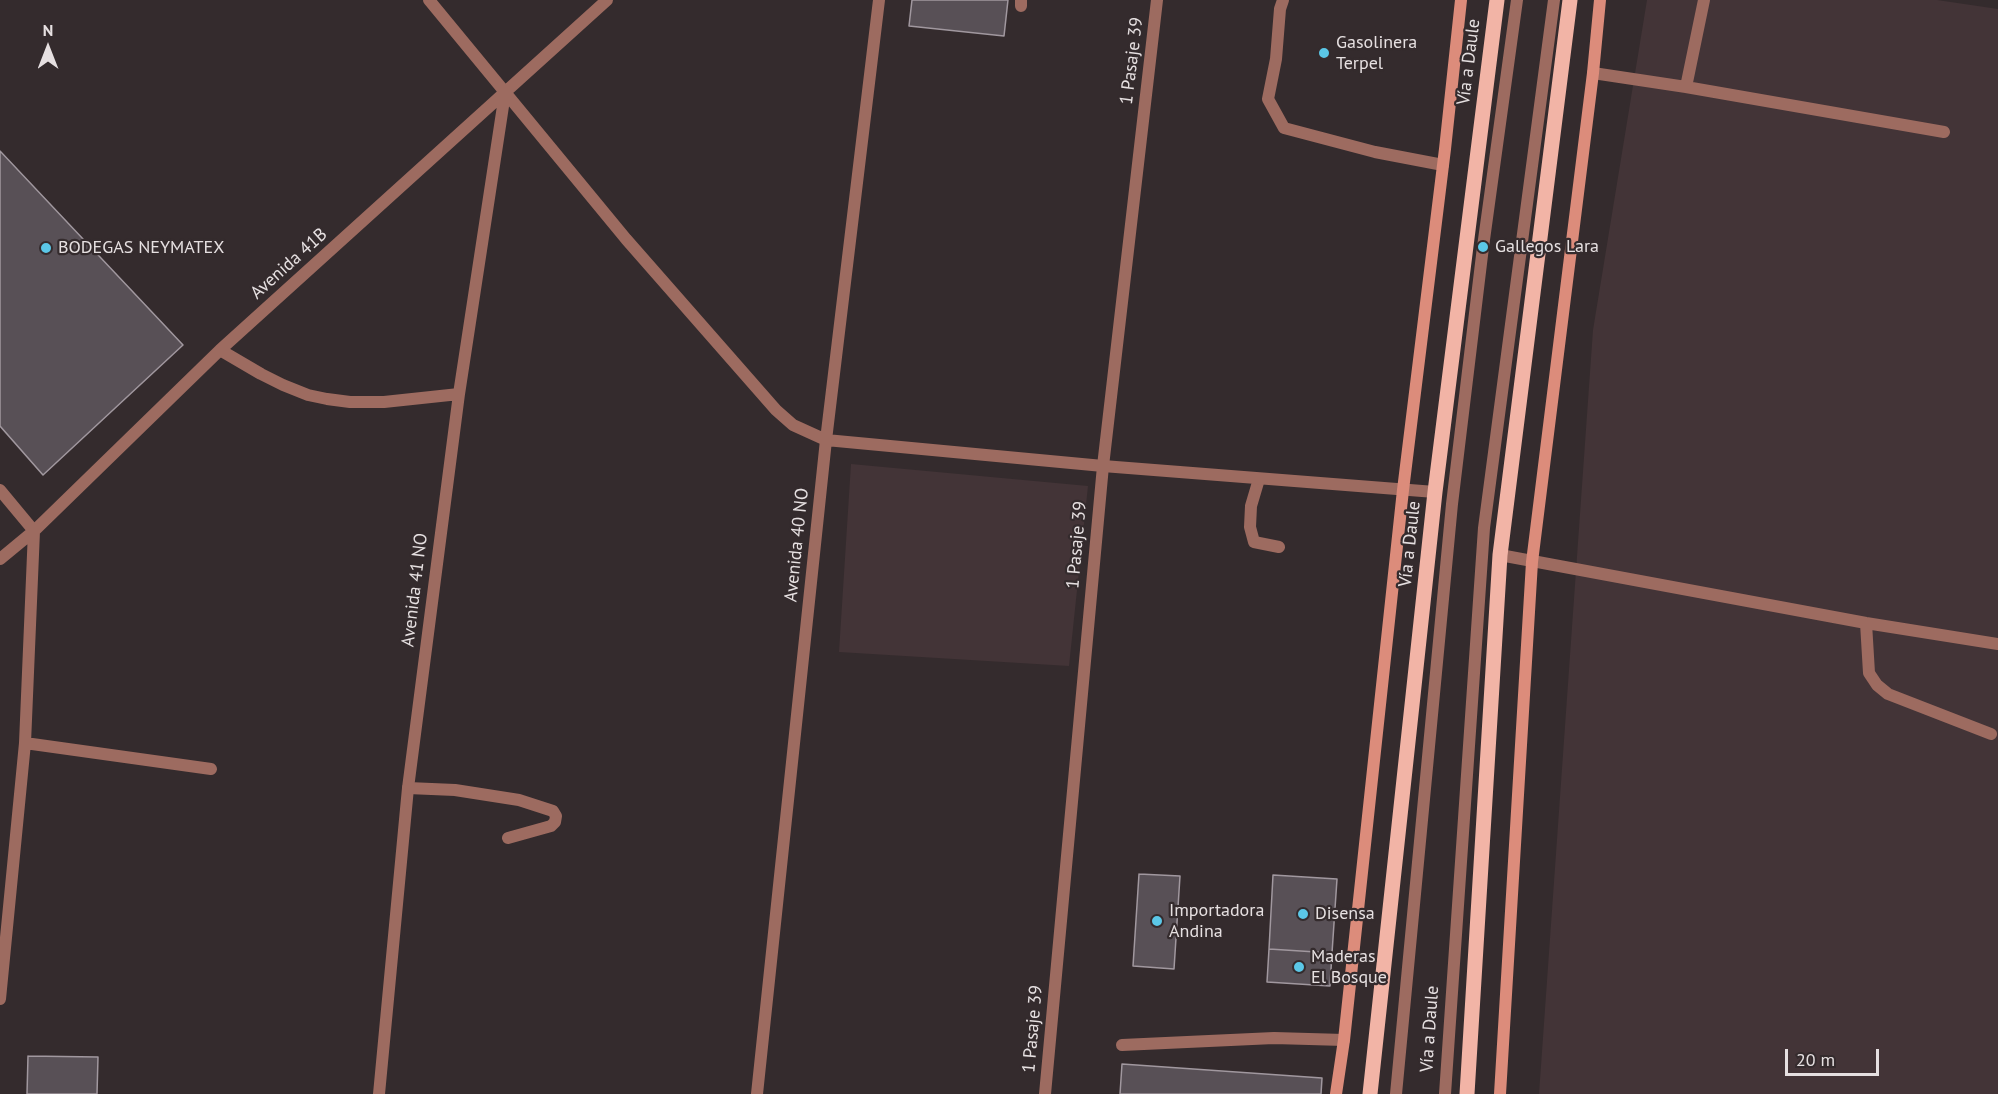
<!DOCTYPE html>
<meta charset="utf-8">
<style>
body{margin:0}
#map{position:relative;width:1998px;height:1094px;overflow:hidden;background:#342b2d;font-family:"PT Sans",sans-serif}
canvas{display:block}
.north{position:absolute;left:18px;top:18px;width:60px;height:60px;-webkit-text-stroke:4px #342b2d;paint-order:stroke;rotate:0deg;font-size:16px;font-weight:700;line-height:24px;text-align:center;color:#e6e0e1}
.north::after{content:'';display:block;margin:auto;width:21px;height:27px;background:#e6e0e1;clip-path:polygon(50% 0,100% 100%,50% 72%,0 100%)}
.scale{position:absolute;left:1785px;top:1049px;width:94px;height:27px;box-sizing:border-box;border:3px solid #e6e0e1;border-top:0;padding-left:8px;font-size:18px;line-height:21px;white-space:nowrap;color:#e6e0e1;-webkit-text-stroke:4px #342b2d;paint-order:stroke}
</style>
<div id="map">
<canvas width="1998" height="1094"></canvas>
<div class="north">N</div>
<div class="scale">20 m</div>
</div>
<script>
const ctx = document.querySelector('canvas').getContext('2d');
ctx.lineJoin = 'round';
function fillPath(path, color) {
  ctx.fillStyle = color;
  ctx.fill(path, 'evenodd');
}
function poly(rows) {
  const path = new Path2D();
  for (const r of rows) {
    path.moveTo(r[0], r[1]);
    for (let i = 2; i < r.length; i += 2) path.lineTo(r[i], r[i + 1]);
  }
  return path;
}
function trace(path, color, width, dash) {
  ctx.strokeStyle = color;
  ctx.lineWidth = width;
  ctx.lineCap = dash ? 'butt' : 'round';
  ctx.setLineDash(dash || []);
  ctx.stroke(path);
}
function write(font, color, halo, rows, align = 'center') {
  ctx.font = font + ' "PT Sans",sans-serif';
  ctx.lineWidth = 4.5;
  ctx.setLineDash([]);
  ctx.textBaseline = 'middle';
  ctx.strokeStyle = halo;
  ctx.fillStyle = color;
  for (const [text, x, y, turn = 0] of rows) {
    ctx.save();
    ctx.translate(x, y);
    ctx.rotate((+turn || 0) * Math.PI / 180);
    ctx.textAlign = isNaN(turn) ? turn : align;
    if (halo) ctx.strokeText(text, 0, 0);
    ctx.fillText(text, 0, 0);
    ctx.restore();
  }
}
const built = poly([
 [1647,0,1937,0,1998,9,1998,1094,1539,1094,1593,330],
 [851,464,1088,486,1069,666,839,652]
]);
const building = poly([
 [912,0,1008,0,1004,36,909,26,912,0],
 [0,151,183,345,43,475,0,426,0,151],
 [1139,874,1180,876,1174,969,1133,966,1139,874],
 [1273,875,1337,879,1332,953,1269,949,1273,875],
 [1269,949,1332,953,1330,986,1267,982,1269,949],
 [28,1056,98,1057,97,1094,27,1094,28,1056],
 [1122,1064,1322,1078,1321,1094,1120,1094,1122,1064]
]);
const service = poly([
 [1283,0,1280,9,1276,59,1268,99,1284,128,1375,152,1443,165],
 [1021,6,1021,0],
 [1593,73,1686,87,1944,132],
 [1686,87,1704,0],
 [1259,479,1251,506,1250,527,1254,542,1279,547],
 [1500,555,1866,623,1998,644],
 [1866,623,1869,673,1877,685,1888,694,1991,734],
 [408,788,455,790,519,800,553,811,556,816,555,822,551,826,508,838],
 [1122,1045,1274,1038,1344,1040],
 [1396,1094,1452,504,1483,247,1517,0],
 [1445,1094,1484,528,1554,0]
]);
const minor = poly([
 [429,0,626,239,776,410,793,425,826,440,1103,466,1435,492],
 [220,350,261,374,283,385,308,395,327,399,350,402,384,402,459,394],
 [0,490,34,531,25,743,0,999],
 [0,559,34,531,220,350,607,0],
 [25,743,211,769],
 [379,1094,408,788,459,394,505,93],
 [757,1094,826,440,879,0],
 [1045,1094,1103,466,1157,0]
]);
const secondary = poly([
 [1336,1094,1344,1040,1403,490,1445,149,1461,0],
 [1500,1094,1532,562,1593,73,1600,0]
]);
const primary = poly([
 [1370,1094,1435,492,1497,0],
 [1467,1094,1500,555,1570,0]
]);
const markers = [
 [1324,53,6,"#5bc7e7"],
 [1483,247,6,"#5bc7e7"],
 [46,248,6,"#5bc7e7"],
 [1303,914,6,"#5bc7e7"],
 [1157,921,6,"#5bc7e7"],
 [1299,967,6,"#5bc7e7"]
];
const poiNames = [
 ["Gasolinera",1336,43],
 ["Terpel",1336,64],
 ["Gallegos Lara",1495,247],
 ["BODEGAS NEYMATEX",58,248],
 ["Importadora",1169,911],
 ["Andina",1169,932],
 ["Disensa",1315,914],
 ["Maderas",1311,957],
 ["El Bosque",1311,978]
];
const streetNames = [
 ["1 Pasaje 39",1132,61,-83],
 ["Vía a Daule",1469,62,-83],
 ["Avenida 41B",289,264,-42],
 ["Vía a Daule",1410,544,-84],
 ["Avenida 40 NO",797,545,-84],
 ["1 Pasaje 39",1077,545,-85],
 ["Avenida 41 NO",415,590,-83],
 ["1 Pasaje 39",1033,1029,-85],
 ["Vía a Daule",1430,1029,-86]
];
fillPath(built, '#433437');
fillPath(building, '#585056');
trace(building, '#a1989f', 1.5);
trace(service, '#9d6b60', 12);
trace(minor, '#9d6b60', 12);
trace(secondary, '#dc8c7b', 12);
trace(primary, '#f2b4a6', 15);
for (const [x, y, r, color] of markers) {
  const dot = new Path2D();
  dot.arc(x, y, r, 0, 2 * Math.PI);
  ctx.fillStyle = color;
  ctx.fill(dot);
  trace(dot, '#342b2d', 2);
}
write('18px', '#e6e0e1', '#342b2d', poiNames, 'left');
write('18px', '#e6e0e1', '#342b2d', streetNames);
</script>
